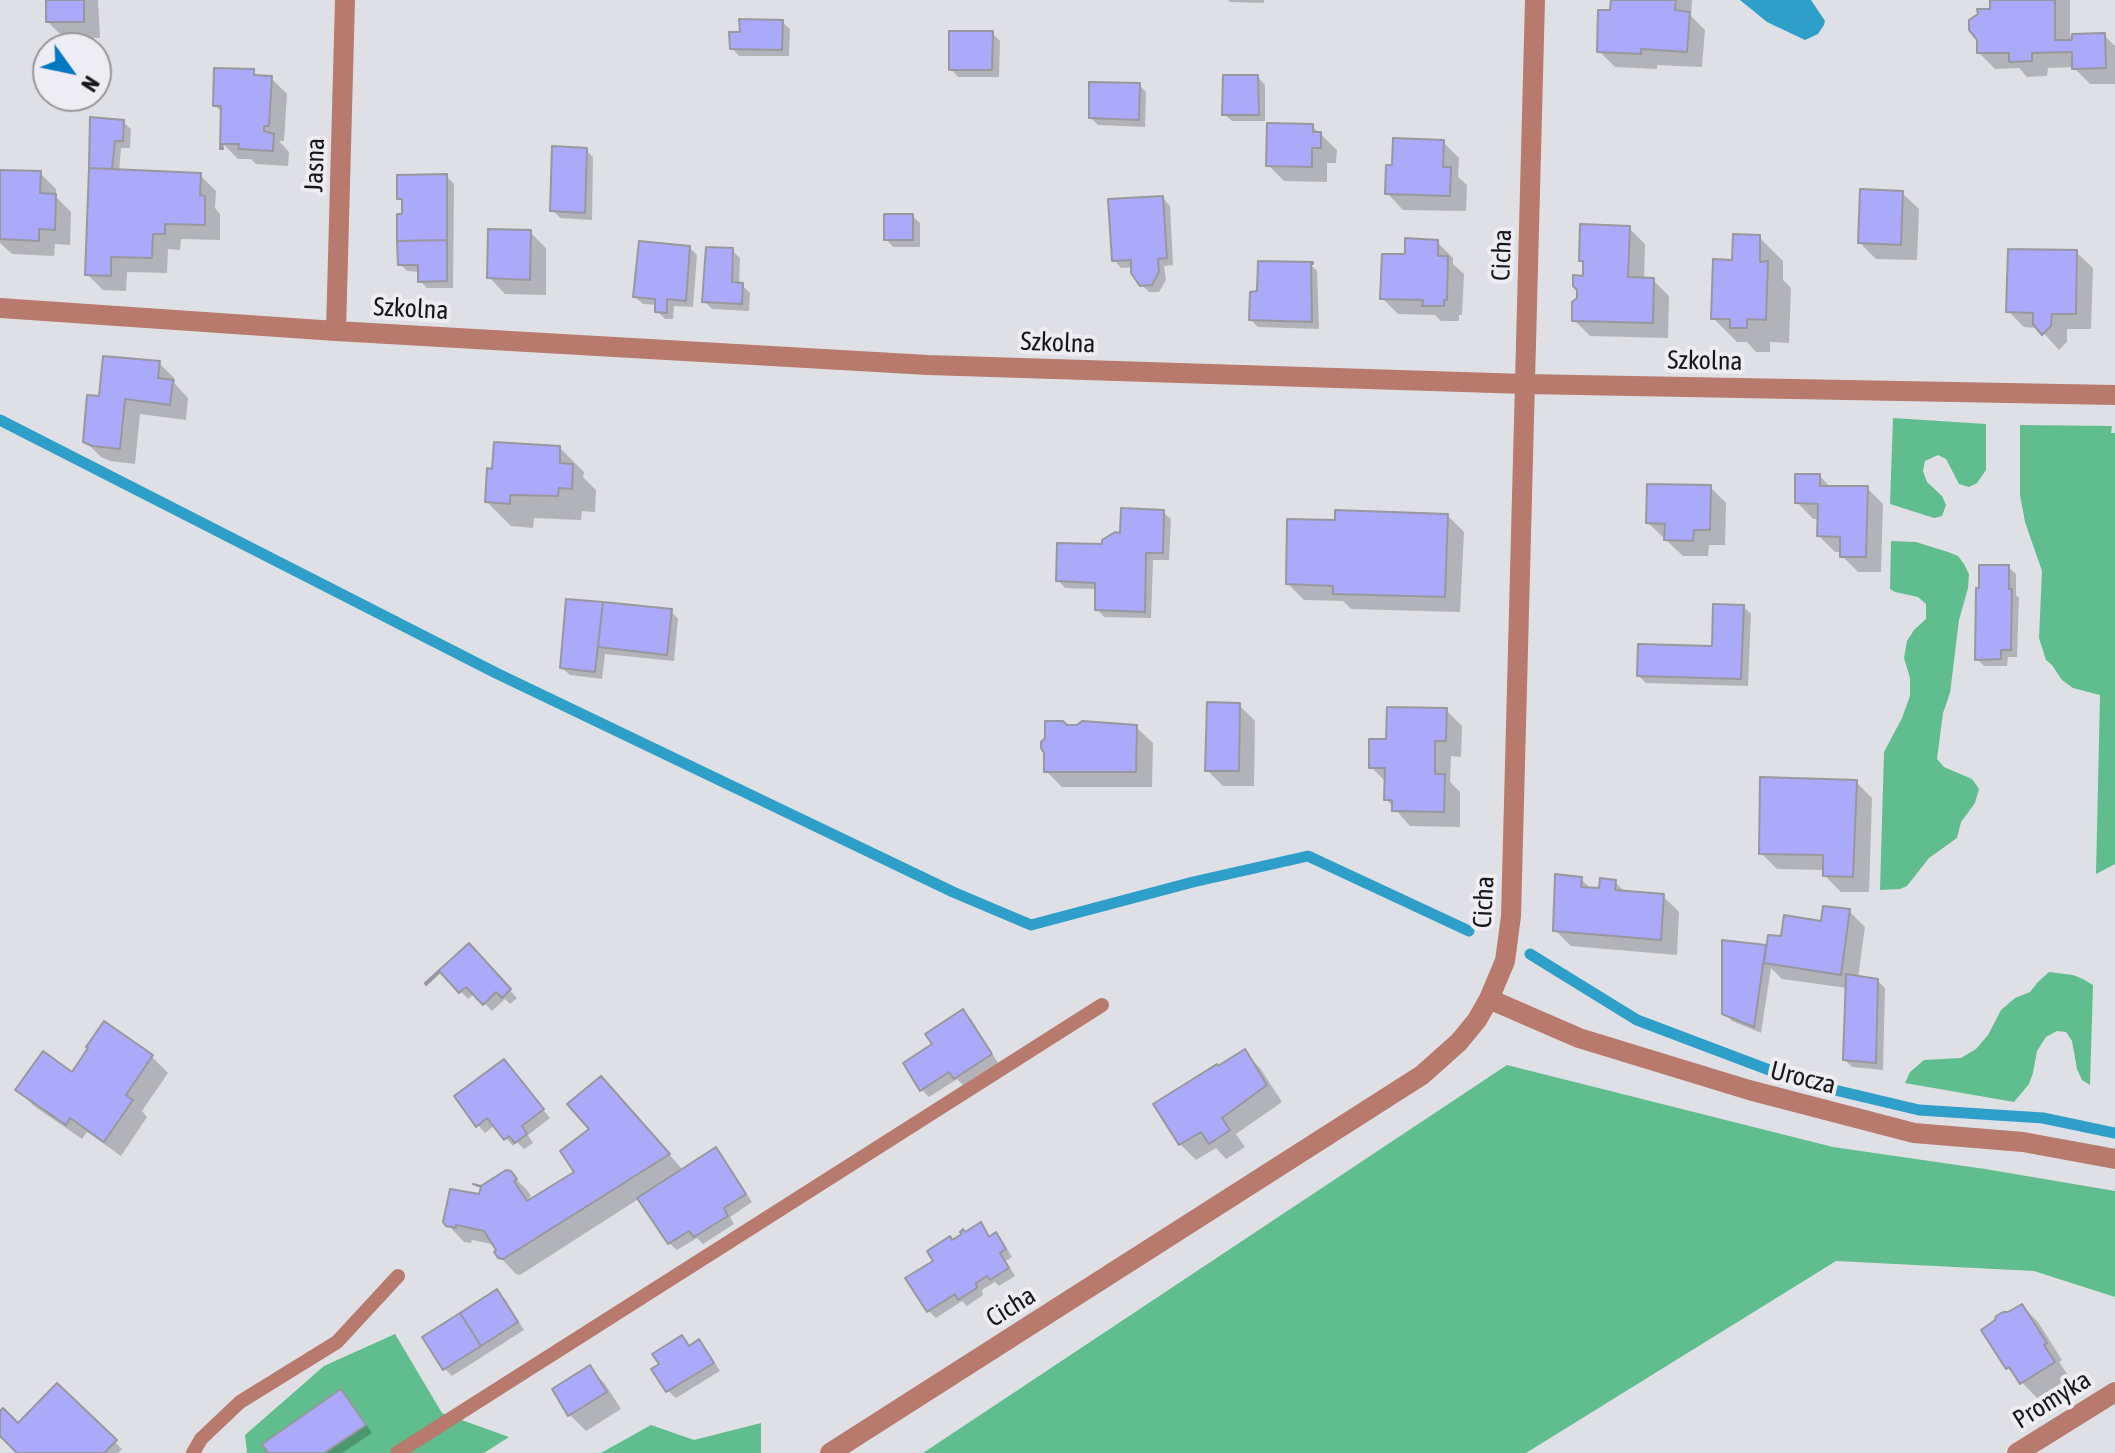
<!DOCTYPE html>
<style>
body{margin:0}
#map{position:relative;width:2115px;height:1453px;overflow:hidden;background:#dfe0e6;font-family:"Asap Condensed",sans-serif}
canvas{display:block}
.north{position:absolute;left:32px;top:32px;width:80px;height:80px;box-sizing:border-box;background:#ededf3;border:2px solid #97979c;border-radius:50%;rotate:123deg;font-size:22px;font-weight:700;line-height:32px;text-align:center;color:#171719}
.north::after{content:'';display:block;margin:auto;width:28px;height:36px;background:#0179c2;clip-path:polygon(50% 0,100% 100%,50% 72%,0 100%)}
</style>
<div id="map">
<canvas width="2115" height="1453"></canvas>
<div class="north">N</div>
</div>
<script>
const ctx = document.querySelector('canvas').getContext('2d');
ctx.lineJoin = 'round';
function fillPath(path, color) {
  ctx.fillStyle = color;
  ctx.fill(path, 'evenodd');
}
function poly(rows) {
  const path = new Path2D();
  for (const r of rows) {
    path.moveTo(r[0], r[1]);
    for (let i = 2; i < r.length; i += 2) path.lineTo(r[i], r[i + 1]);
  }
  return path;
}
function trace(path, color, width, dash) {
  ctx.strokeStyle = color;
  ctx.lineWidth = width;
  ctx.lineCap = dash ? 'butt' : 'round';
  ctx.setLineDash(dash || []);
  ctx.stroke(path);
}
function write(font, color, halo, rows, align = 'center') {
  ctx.font = font + ' "Asap Condensed",sans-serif';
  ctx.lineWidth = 8;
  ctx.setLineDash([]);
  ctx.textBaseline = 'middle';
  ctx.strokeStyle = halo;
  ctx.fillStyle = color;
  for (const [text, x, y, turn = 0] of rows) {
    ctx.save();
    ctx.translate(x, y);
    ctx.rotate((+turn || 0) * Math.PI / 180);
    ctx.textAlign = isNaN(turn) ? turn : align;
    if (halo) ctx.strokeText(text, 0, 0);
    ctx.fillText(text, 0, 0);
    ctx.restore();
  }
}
const forest = poly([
 [1893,418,1986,424,1986,470,1977,483,1969,487,1959,484,1946,459,1938,455,1925,461,1923,471,1927,482,1942,496,1946,505,1942,516,1934,518,1890,504],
 [2020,425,2112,426,2111,433,2115,433,2115,864,2096,874,2100,695,2073,688,2062,680,2052,665,2046,660,2039,638,2042,571,2025,522,2020,495],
 [1891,541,1916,542,1948,552,1958,556,1964,564,1969,574,1968,588,1959,620,1950,693,1943,713,1937,759,1944,767,1972,779,1979,789,1975,803,1961,822,1957,838,1929,858,1907,886,1900,889,1880,890,1884,752,1902,718,1910,696,1910,678,1904,658,1907,641,1914,630,1926,619,1926,604,1918,597,1895,592,1890,589],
 [2049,972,2073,975,2083,979,2093,985,2090,1085,2082,1080,2077,1069,2072,1041,2066,1032,2057,1031,2046,1037,2037,1051,2033,1073,2029,1084,2014,1102,1905,1083,1910,1072,1924,1060,1961,1058,1976,1049,1988,1035,2001,1010,2015,998,2030,992,2038,982],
 [1507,1065,1833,1147,1985,1169,2115,1191,2115,1297,2034,1271,1836,1261,1526,1453,923,1453],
 [395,1334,442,1413,509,1437,484,1453,247,1453,245,1435,324,1366],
 [761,1423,761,1453,601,1453,651,1425,694,1440]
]);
const water = poly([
 [1740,0,1811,0,1825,21,1824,25,1818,34,1805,40,1767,22]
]);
const shadow = poly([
 [49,0,98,0,100,38,64,38,48,22],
 [1228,0,1264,0,1264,3,1230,2],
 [1613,0,1692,0,1691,16,1705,30,1702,67,1657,65,1657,69,1615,67,1599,51,1612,12],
 [1992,0,2070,0,2070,36,2104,35,2115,46,2115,84,2090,84,2073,67,2048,68,2047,76,2027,77,2019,68,1995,69,1979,53,1992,11],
 [782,22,790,29,789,56,739,56,732,48,742,34],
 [992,33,1000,41,999,77,958,77,951,69],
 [253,71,259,77,271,78,287,94,284,141,279,141,289,152,288,166,256,164,251,159,238,159,222,143,222,113,215,105],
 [1258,77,1265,85,1265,121,1232,121,1224,114],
 [1139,85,1146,92,1145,127,1098,125,1091,118],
 [123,122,131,129,130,148,121,148,119,171,200,175,216,191,215,208,220,214,220,240,181,239,180,250,168,249,167,273,127,272,126,291,103,290,87,274,91,168],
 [1312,126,1337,150,1336,163,1327,163,1327,182,1284,181,1268,165],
 [1443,142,1459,158,1458,177,1467,185,1466,211,1403,210,1387,193,1394,167],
 [586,150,593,157,592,220,560,218,553,210],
 [0,172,40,173,56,189,56,197,71,212,70,245,55,244,54,256,12,254,0,243],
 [446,176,454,184,453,288,427,288,420,281,420,272,407,271,400,264,404,203,399,198],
 [1902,193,1919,209,1917,260,1876,259,1860,243],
 [1163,198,1170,206,1173,265,1164,266,1166,280,1159,292,1149,292,1141,284,1133,267,1121,268,1114,260],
 [912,216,920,223,920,247,893,247,886,239],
 [1629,228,1645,244,1644,280,1653,280,1669,296,1668,338,1590,336,1574,320,1585,264,1581,260],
 [530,232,546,248,546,295,505,294,489,277],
 [1759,237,1783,261,1783,280,1791,288,1789,343,1770,342,1770,352,1756,352,1747,342,1737,342,1713,318],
 [1437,242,1453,258,1453,264,1464,274,1462,315,1459,315,1459,321,1441,321,1435,315,1398,314,1382,298,1407,256],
 [689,247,697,255,693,307,674,306,673,319,665,319,657,311,657,305,643,304,635,297],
 [732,250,740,258,739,285,742,285,750,293,749,311,712,309,704,301],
 [2076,252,2093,268,2091,329,2067,329,2067,342,2059,350,2039,328,2024,327,2008,311],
 [1310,264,1317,271,1319,329,1258,327,1251,320,1259,293],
 [159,363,175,379,175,384,188,398,186,420,140,414,135,464,110,461,101,457,85,441,101,398],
 [560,448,584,472,583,477,596,490,595,512,582,511,581,520,534,518,533,528,511,526,487,502],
 [1820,476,1831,488,1867,488,1883,504,1881,572,1858,572,1842,556,1842,552,1835,552,1819,536,1820,519,1813,519,1797,502],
 [1710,487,1726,503,1725,545,1709,545,1708,556,1683,556,1648,523],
 [1163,512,1171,519,1169,560,1153,560,1151,618,1104,617,1097,609,1097,589,1065,588,1058,580,1103,546],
 [1448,516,1464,532,1460,612,1351,609,1343,601,1304,600,1288,584,1337,522],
 [2008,567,2016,574,2016,595,2019,598,2017,657,2008,657,2007,666,1984,666,1977,659],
 [568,601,671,611,678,619,674,661,605,654,602,679,570,675,562,668],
 [1744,607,1751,614,1748,686,1646,683,1639,676,1713,648],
 [1239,705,1255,721,1254,786,1223,786,1207,770],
 [1446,710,1462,726,1461,757,1451,756,1450,782,1460,792,1460,827,1410,826,1386,799,1387,783,1371,767,1388,741],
 [1067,727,1136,727,1153,743,1152,787,1062,787,1046,771],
 [1856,782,1872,798,1869,892,1841,892,1825,876,1825,870,1777,869,1761,853],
 [1581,879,1592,890,1601,891,1615,882,1626,893,1663,896,1679,912,1677,955,1571,946,1555,930],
 [1849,911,1865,927,1858,978,1878,981,1885,988,1883,1070,1852,1067,1845,1060,1847,988,1782,979,1771,968,1761,1033,1732,1021,1724,1013,1766,947,1768,949,1783,939],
 [476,953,517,998,510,1004,505,999,492,1011,475,993,468,999,442,971],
 [963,1012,971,1019,998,1063,963,1085,957,1079,929,1097,922,1090,905,1063,935,1045],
 [104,1024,152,1057,168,1073,142,1111,147,1117,121,1156,87,1132,82,1139,34,1106,18,1090,73,1074],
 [1244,1052,1260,1068,1282,1102,1236,1134,1245,1147,1226,1159,1216,1148,1196,1160,1180,1144,1218,1068],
 [511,1069,550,1118,528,1135,533,1143,524,1149,517,1142,513,1146,495,1125,485,1133,478,1125],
 [616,1094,683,1170,715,1149,723,1157,752,1202,730,1217,734,1224,703,1244,697,1238,677,1250,669,1243,640,1198,520,1275,516,1274,500,1257,496,1245,472,1240,471,1243,464,1242,448,1225,510,1173,527,1190,531,1196,529,1198,531,1201,577,1173,592,1129],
 [980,1225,991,1238,996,1235,1003,1242,1012,1257,1006,1261,1015,1276,999,1286,995,1282,982,1290,983,1295,967,1306,962,1301,936,1318,929,1311,936,1261,953,1242],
 [497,1292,505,1299,524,1330,452,1376,445,1369,425,1338],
 [2022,1306,2038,1322,2062,1360,2059,1362,2070,1378,2037,1398,2008,1368,1984,1331],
 [682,1338,690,1347,698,1342,706,1349,720,1371,676,1398,668,1391,654,1369,662,1365],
 [589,1368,605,1384,621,1409,586,1431,570,1415],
 [57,1386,122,1449,118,1453,20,1453,0,1433,0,1414,18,1426],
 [341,1392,348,1399,372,1433,342,1453,271,1453]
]);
const stream = poly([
 [0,420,496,673,953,892,1031,925,1193,882,1308,856,1469,931],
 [1530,954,1637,1020,1801,1082,1919,1110,2043,1118,2115,1133]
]);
const building = poly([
 [46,0,84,0,84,22,46,22,46,0],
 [1611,0,1676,0,1675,10,1690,12,1687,52,1641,49,1641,54,1597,52,1598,10,1610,10,1611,0],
 [1990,0,2055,0,2055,40,2072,40,2072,34,2105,33,2106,68,2072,69,2072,52,2032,53,2032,61,2009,62,2009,53,1977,53,1977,40,1969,30,1969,20,1978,14,1977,9,1990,9,1990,0],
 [739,19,783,20,782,50,730,49,729,32,740,32,739,19],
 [949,31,993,31,992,70,949,70,949,31],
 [214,68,254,69,254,75,272,76,269,126,264,126,264,131,274,134,273,151,238,149,239,144,222,144,223,149,220,149,221,106,213,106,214,68],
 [1223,75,1258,75,1259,115,1222,115,1223,75],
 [1089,82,1140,83,1139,120,1089,118,1089,82],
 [90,117,124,120,123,141,115,141,112,169,89,168,90,117],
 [1267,123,1313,124,1313,132,1321,132,1321,148,1312,148,1312,167,1266,166,1267,123],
 [1393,138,1444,140,1443,167,1451,167,1450,196,1385,194,1386,165,1392,165,1393,138],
 [552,146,587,148,585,213,550,211,552,146],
 [89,168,201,173,200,195,205,196,205,225,165,224,165,234,153,234,152,258,111,257,111,276,85,275,89,168],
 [0,170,41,171,40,193,56,194,55,230,39,229,39,241,0,239,0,170],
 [447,174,447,240,397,241,397,214,402,214,402,199,397,199,397,175,447,174],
 [1860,189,1903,191,1901,245,1858,243,1860,189],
 [1163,196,1167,258,1158,259,1159,272,1152,285,1140,286,1131,273,1131,260,1112,261,1108,199,1163,196],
 [884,214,913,214,913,240,884,240,884,214],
 [1580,224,1630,226,1628,277,1654,278,1653,323,1572,321,1572,302,1577,298,1577,290,1573,286,1573,275,1583,276,1583,261,1579,261,1580,224],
 [488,229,531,230,530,280,487,278,488,229],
 [1733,234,1760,235,1760,262,1768,261,1766,320,1747,319,1747,328,1730,328,1730,319,1711,319,1713,259,1732,260,1733,234],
 [1405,238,1438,240,1438,256,1448,256,1447,300,1444,300,1444,306,1422,306,1423,300,1380,299,1382,254,1405,254,1405,238],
 [447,240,447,281,418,282,418,265,398,265,397,241,447,240],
 [639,241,690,246,686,301,667,299,667,313,655,312,655,299,633,297,639,241],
 [706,247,733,248,732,282,743,283,742,304,702,302,706,247],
 [2008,249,2077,250,2076,314,2052,314,2051,326,2042,335,2033,324,2033,313,2006,312,2008,249],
 [1258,261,1313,262,1313,264,1311,264,1312,322,1249,320,1250,292,1257,291,1258,261],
 [103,356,160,361,158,378,173,380,170,405,125,399,120,449,92,446,83,442,87,395,99,396,103,356],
 [494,442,560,446,560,463,573,464,572,489,559,488,558,496,510,495,510,504,485,502,487,468,492,469,494,442],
 [1795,474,1820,474,1820,486,1868,486,1866,557,1840,557,1840,537,1817,536,1818,504,1795,503,1795,474],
 [1647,484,1711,485,1710,530,1694,530,1693,541,1664,540,1665,524,1646,523,1647,484],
 [1121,508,1164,510,1163,553,1146,553,1145,612,1095,610,1095,583,1056,581,1057,543,1102,544,1102,540,1115,532,1120,533,1121,508],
 [1335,510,1448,514,1445,597,1333,594,1333,586,1286,584,1287,519,1335,520,1335,510],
 [1979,565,2009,565,2009,589,2012,589,2011,650,2001,650,2001,659,1975,660,1976,588,1979,588,1979,565],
 [566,599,603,602,595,672,560,668,566,599],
 [603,602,672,609,667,655,598,647,603,602],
 [1713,604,1744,605,1741,679,1637,676,1638,644,1712,646,1713,604],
 [1207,702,1240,703,1239,771,1205,771,1207,702],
 [1387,707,1447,708,1446,741,1435,741,1435,774,1445,774,1444,812,1392,811,1392,800,1384,800,1385,768,1369,768,1369,739,1386,739,1387,707],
 [1045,721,1063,721,1067,725,1077,725,1082,721,1137,725,1136,772,1044,772,1044,753,1041,748,1041,742,1045,738,1045,721],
 [1760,777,1857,780,1853,877,1823,876,1823,855,1759,854,1760,777],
 [1555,874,1582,877,1581,887,1599,888,1600,878,1616,880,1615,890,1664,894,1661,940,1553,931,1555,874],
 [1823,906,1850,909,1841,975,1764,963,1768,935,1781,936,1784,915,1821,921,1823,906],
 [1722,940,1766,945,1754,1027,1722,1014,1722,940],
 [469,943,511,989,502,998,496,992,483,1005,466,987,459,993,440,972,426,985,425,983,469,943],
 [1846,974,1878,979,1876,1063,1843,1060,1846,974],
 [963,1009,992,1054,954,1079,949,1072,920,1091,903,1063,932,1044,925,1034,963,1009],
 [104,1021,153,1055,126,1095,133,1100,104,1142,70,1118,66,1125,15,1090,43,1051,72,1072,88,1048,86,1047,104,1021],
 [1245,1049,1267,1085,1222,1118,1230,1130,1209,1144,1201,1132,1179,1145,1153,1104,1217,1064,1218,1066,1245,1049],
 [504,1059,544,1109,522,1126,527,1134,515,1143,509,1136,504,1140,487,1118,476,1127,454,1096,504,1059],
 [601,1076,670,1154,503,1259,498,1258,494,1252,496,1250,484,1231,456,1225,456,1228,446,1226,443,1222,450,1189,479,1194,481,1187,473,1184,481,1186,506,1170,511,1171,517,1179,514,1181,527,1201,574,1172,560,1151,589,1129,567,1104,601,1076],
 [716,1147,746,1194,724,1208,728,1216,694,1237,689,1231,668,1244,637,1198,716,1147],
 [981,1222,989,1237,996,1232,1006,1249,1000,1253,1009,1268,990,1280,987,1276,976,1283,977,1288,958,1300,955,1294,927,1312,905,1278,933,1261,927,1251,950,1236,952,1240,962,1234,960,1232,963,1229,965,1232,981,1222],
 [497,1289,518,1322,481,1346,460,1313,497,1289],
 [2022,1304,2047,1343,2044,1345,2055,1362,2020,1384,2009,1367,2006,1369,1981,1330,1995,1320,1996,1316,2003,1312,2008,1312,2022,1304],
 [460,1313,481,1346,443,1370,422,1337,460,1313],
 [682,1335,689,1346,699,1339,714,1363,666,1392,651,1369,659,1364,652,1354,682,1335],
 [590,1365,607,1392,568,1416,552,1389,590,1365],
 [57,1383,117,1440,104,1453,17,1453,0,1436,0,1411,3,1408,18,1423,57,1383],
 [341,1389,366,1425,324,1453,268,1453,262,1444,341,1389]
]);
const lane = poly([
 [193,1453,201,1439,240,1402,337,1342,398,1276],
 [397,1453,1102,1005]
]);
const street = poly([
 [0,308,336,331,928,365,1525,384,2115,395],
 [336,331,345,0],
 [1489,999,1579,1038,1749,1090,1914,1133,2023,1142,2115,1159],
 [830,1453,1422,1075,1459,1042,1477,1020,1489,999,1505,961,1511,916,1535,0],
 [2017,1453,2115,1392]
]);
const streetNames = [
 ["Jasna",315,165,-88],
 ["Cicha",1502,255,-88],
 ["Szkolna",411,309,3],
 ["Szkolna",1058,343,2],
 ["Szkolna",1705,361,1],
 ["Cicha",1484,902,-87],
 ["Urocza",1803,1078,14],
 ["Cicha",1011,1307,-32],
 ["Promyka",2052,1400,-32]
];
fillPath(forest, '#60bd8d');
fillPath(water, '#2e9fc9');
fillPath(shadow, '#0003');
trace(stream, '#2e9fc9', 11);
fillPath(building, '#aba9fa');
trace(building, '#97979d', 2);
trace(lane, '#b77a6d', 14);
trace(street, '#b77a6d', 20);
write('26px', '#171719', '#ededf3', streetNames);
</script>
